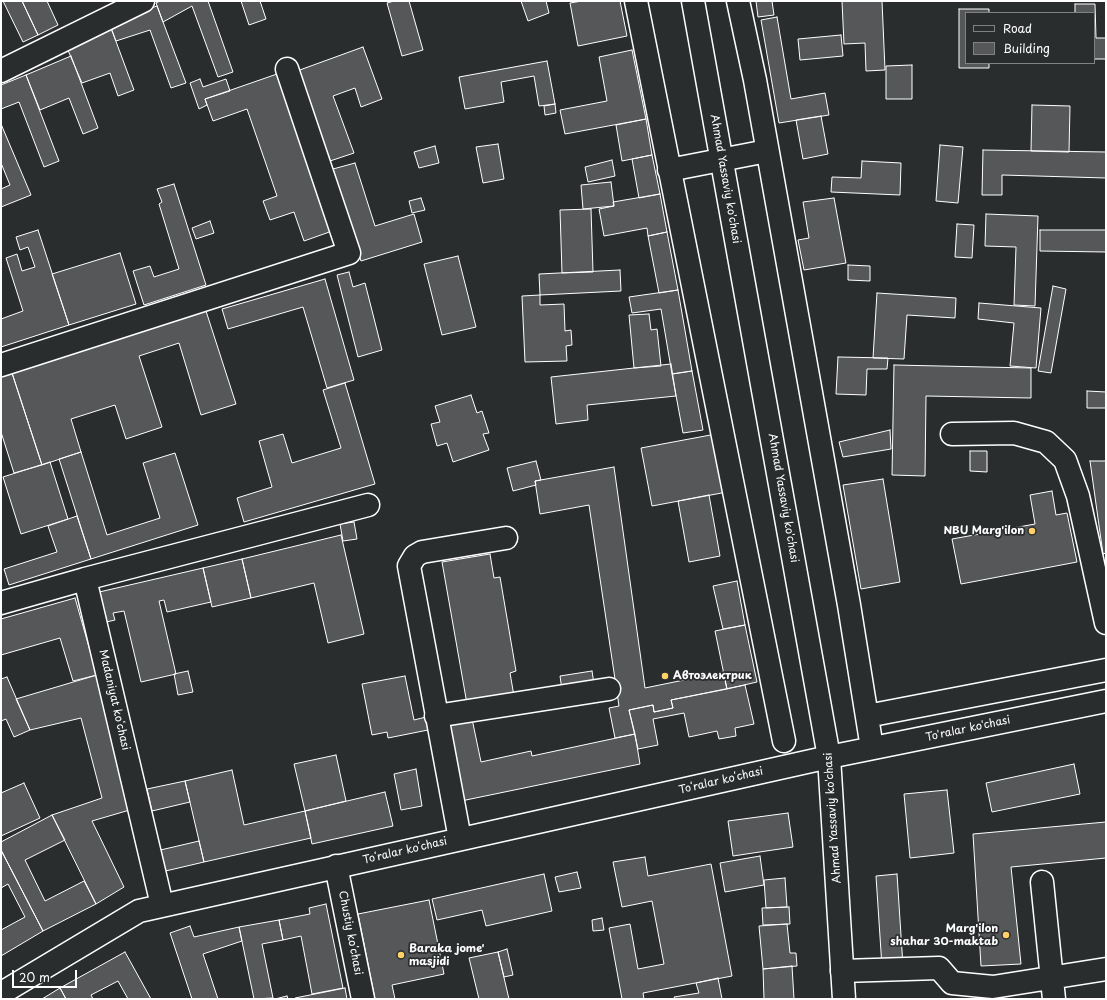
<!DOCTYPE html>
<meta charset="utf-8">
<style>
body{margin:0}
#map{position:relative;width:1107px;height:1000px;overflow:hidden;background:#2a2d2e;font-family:"Playpen Sans",sans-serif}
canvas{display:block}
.frame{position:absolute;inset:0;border:2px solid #fff;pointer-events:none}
.legend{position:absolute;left:965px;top:12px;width:130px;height:52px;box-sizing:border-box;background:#2a2d2e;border:1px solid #7f8182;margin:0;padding:5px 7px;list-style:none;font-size:12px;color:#fff}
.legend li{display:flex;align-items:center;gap:8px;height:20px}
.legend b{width:20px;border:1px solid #7f8182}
.scale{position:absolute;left:12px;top:970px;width:65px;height:18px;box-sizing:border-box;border:2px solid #fff;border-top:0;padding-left:5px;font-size:12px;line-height:14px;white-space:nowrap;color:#fff;-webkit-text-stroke:3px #2a2d2e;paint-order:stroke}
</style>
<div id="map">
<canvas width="1107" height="1000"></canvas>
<div class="frame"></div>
<ul class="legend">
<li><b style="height:5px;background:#2a2d2e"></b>Road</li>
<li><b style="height:11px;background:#555758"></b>Building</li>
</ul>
<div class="scale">20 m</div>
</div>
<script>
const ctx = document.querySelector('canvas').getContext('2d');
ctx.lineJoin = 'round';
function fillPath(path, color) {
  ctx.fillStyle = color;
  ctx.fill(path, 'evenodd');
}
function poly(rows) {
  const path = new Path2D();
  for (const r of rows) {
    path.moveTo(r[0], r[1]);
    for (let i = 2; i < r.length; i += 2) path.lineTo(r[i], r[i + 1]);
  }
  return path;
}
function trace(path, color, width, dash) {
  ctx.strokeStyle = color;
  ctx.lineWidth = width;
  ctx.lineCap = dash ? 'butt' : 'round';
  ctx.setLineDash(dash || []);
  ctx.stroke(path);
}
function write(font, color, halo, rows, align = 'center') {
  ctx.font = font + ' "Playpen Sans",sans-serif';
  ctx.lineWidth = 3.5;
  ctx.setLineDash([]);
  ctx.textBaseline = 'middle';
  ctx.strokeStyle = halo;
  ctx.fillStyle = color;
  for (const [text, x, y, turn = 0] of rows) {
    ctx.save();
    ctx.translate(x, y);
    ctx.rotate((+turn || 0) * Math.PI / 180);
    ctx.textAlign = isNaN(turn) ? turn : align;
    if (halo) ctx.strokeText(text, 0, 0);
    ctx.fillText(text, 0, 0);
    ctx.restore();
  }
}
const building = poly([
 [3,1,22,1,38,35,23,42,3,1],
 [22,1,47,1,58,25,38,35,22,1],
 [160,1,208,1,233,72,218,77,192,6,163,22,156,3,160,1],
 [241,1,260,1,266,19,249,25,241,1],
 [394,1,409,1,423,50,402,56,387,3,394,1],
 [521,1,546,1,549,13,528,21,521,1],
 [582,1,620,1,627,36,578,46,570,3,582,1],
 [756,1,772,1,774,15,758,17,756,1],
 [842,1,882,1,885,70,866,71,865,43,844,44,842,1],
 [1075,4,1095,4,1096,38,1106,38,1106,59,1094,59,1094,13,1075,13,1075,4],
 [157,6,186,83,171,88,150,30,116,41,109,23,157,6],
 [959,9,989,9,989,13,966,13,966,63,989,63,989,68,959,68,959,9],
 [777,17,791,99,825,93,829,115,779,123,761,20,777,17],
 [111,28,134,90,118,96,110,73,82,83,67,48,111,28],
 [841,35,843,56,800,60,798,39,841,35],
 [363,47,382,99,361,107,355,88,333,96,354,153,330,161,297,71,363,47],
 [632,50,646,119,565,134,560,110,607,101,599,57,632,50],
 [71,56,98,128,83,134,69,98,40,110,26,75,71,56],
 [547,61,555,104,539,106,534,76,501,82,504,102,465,109,459,77,547,61],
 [912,65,912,99,886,99,886,66,912,65],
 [280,73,335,230,304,241,294,212,270,220,263,201,277,196,247,109,213,121,205,99,280,73],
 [26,75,59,161,44,167,19,102,1,109,1,85,26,75],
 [200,79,203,87,226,79,230,91,205,99,207,105,199,109,190,83,200,79],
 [555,104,556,113,545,115,544,106,555,104],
 [1032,105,1070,106,1069,152,1031,151,1032,105],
 [821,116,828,154,803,159,796,120,821,116],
 [646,119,652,155,622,161,616,125,646,119],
 [1,124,31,195,1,207,1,189,10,185,1,163,1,124],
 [498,144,504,179,483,183,476,147,498,144],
 [940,145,963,147,958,203,936,201,940,145],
 [435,146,439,163,419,168,414,152,435,146],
 [983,150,1106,152,1106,178,1002,175,1002,195,982,195,983,150],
 [652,155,660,194,639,198,632,159,652,155],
 [612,160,615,176,588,182,585,167,612,160],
 [862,161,901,163,900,195,831,192,832,177,861,178,862,161],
 [355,163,375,226,414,214,422,242,361,261,333,169,355,163],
 [611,182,614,206,583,209,581,185,611,182],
 [174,184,206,285,144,305,133,271,150,266,154,277,179,269,159,204,162,202,157,189,174,184],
 [660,194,667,232,648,236,647,228,604,236,599,209,614,206,613,202,660,194],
 [421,198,425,210,412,213,409,201,421,198],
 [834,198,846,263,804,270,798,240,809,238,803,202,834,198],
 [591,209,593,272,562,273,560,210,591,209],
 [986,214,1038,216,1035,306,1014,305,1016,247,985,246,986,214],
 [210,221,214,233,196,239,192,228,210,221],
 [957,224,974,225,972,258,955,257,957,224],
 [38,230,69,325,1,347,1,319,23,311,6,258,17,254,22,271,35,267,28,247,20,250,16,237,38,230],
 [1040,230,1106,230,1106,252,1040,251,1040,230],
 [667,232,678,290,659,293,648,236,667,232],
 [120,253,136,304,69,325,52,274,120,253],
 [458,256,476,327,442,335,424,264,458,256],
 [848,265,870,266,870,281,848,280,848,265],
 [620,270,621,291,540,295,539,274,620,270],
 [349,272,353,287,365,283,382,350,358,357,337,275,349,272],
 [325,279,354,380,327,388,303,307,228,329,222,309,325,279],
 [1053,286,1066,289,1051,373,1038,371,1053,286],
 [678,290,692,371,672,374,661,309,632,313,629,297,678,290],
 [877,293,956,298,955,318,907,315,904,359,873,358,877,293],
 [540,295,540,305,564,304,565,331,571,330,572,345,566,346,567,361,525,362,522,296,540,295],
 [979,303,1041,308,1036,368,1010,366,1014,323,978,319,979,303],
 [206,311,236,404,201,415,179,343,139,356,162,427,126,439,115,405,71,419,81,452,42,465,12,373,206,311],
 [649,314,651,330,657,329,661,366,634,368,629,315,649,314],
 [838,357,888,358,887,369,867,369,866,395,836,394,838,357],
 [671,364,676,396,587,405,588,420,556,424,551,377,671,364],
 [894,365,1031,368,1031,398,926,396,925,476,892,475,894,365],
 [692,371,703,430,683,433,672,374,692,371],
 [12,373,42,465,14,473,1,432,1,377,12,373],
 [345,383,375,484,244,522,237,498,272,487,259,441,283,434,292,463,341,448,323,390,345,383],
 [1087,391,1106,392,1106,408,1087,408,1087,391],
 [471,395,477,413,482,411,489,433,483,434,489,450,453,462,447,443,437,446,431,424,440,422,435,406,471,395],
 [890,430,891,449,843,457,839,442,890,430],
 [716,434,727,492,652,506,641,448,716,434],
 [970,451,987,451,987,472,970,471,970,451],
 [81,452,107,535,160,518,143,463,175,453,198,525,91,559,59,459,81,452],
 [536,461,541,480,535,481,536,485,513,491,507,468,536,461],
 [1090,461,1106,461,1106,553,1103,554,1090,461],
 [50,462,68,519,21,534,3,477,50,462],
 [614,467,645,688,723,672,727,689,671,700,673,708,654,712,653,705,629,710,635,734,615,738,609,708,619,706,589,505,540,514,535,481,614,467],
 [883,479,900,582,861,589,843,485,883,479],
 [1052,491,1056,515,1067,513,1077,562,961,584,952,539,1035,524,1030,495,1052,491],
 [709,495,720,556,689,562,678,501,709,495],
 [77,516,91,559,9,585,4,569,57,552,48,526,77,516],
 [354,522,357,539,343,541,340,524,354,522],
 [341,535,364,634,328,643,314,583,251,598,242,559,341,535],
 [490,554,494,578,500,577,516,671,510,673,514,696,467,704,442,562,490,554],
 [242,559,251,598,212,607,203,568,242,559],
 [203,568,211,602,167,612,164,600,159,601,176,674,141,682,124,611,113,613,115,620,102,623,95,593,203,568],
 [737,581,745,625,723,629,713,586,737,581],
 [75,598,97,675,73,681,60,638,1,655,1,619,75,598],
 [745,625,757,682,727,689,715,631,745,625],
 [188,671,193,692,178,695,174,674,188,671],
 [592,671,594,684,562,690,560,676,592,671],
 [97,675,133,809,92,821,124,887,96,904,52,815,102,798,81,718,30,730,16,699,97,675],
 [405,676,414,720,426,717,428,730,388,738,387,732,372,735,362,684,405,676],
 [7,677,30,730,14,737,6,719,1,721,1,679,7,677],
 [745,685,754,724,735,728,736,736,719,739,717,731,689,737,684,713,653,719,658,745,638,749,629,710,653,705,654,712,673,708,671,700,745,685],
 [471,714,481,762,531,751,532,756,635,734,640,764,461,801,444,720,471,714],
 [336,755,346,801,305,811,294,764,336,755],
 [1074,764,1080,794,992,812,986,783,1074,764],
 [416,769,422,806,401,810,394,774,416,769],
 [232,770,244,825,305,811,311,838,204,862,185,781,232,770],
 [185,781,190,802,152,811,147,789,185,781],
 [24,783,40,818,1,836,1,793,24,783],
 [947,790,954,853,910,858,904,794,947,790],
 [385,792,393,826,312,844,305,811,385,792],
 [788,813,793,847,733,856,728,821,788,813],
 [52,815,65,840,25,860,45,901,84,881,96,904,43,931,1,850,1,842,52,815],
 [1106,822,1106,858,1011,867,1021,964,981,966,973,834,1106,822],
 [199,841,204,862,157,873,152,852,199,841],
 [1,850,43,931,1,956,1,930,25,917,8,884,1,888,1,850],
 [760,856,764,885,725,892,720,863,760,856],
 [645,857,648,876,711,864,732,976,643,993,644,999,622,999,609,928,630,924,638,969,664,964,652,901,622,907,613,862,645,857],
 [577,872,581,888,559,892,555,877,577,872],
 [544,874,552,911,486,926,482,910,437,920,432,899,544,874],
 [897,874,903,966,882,967,876,876,897,874],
 [785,878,787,907,766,908,764,880,785,878],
 [429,900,444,974,392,985,395,999,375,999,358,914,429,900],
 [326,904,343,988,312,994,301,936,283,940,279,920,310,914,309,908,326,904],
 [789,907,790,924,763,925,762,908,789,907],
 [602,918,604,930,593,931,592,920,602,918],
 [279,920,283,940,262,944,273,998,254,999,239,927,279,920],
 [787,924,790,953,796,953,797,966,763,969,759,926,787,924],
 [190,926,194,937,239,927,242,941,203,954,218,999,192,999,170,933,190,926],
 [507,949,513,975,504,977,498,952,507,949],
 [125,952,151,999,128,999,118,981,91,995,93,999,66,999,60,988,125,952],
 [498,952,509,999,479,999,469,958,498,952],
 [792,966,794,999,764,999,763,969,792,966],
 [718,978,722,999,675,999,674,997,699,993,696,983,718,978],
 [60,988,66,999,42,999,60,988],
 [345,988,347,999,295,999,295,998,345,988],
 [287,996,288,999,275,999,287,996]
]);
const minor = poly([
 [636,1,784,741],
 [738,1,755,80,849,605,872,748],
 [1,71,143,1],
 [669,170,767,151],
 [1,365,349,253,287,69],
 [952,434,1014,433,1046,442,1065,460,1078,496,1106,623],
 [85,579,368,505],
 [1,603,85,579,162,905],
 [436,716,609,689],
 [867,716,1106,670],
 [460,839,409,566,415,556,422,552,506,538],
 [336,866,363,999],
 [1042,882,1054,999],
 [842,971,939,968,952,983,993,987,1106,969],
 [1,996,5,991,139,911,829,757,1106,701]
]);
const major = poly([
 [693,1,829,757,844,999]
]);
const markers = [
 [1032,531,4,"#ffd166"],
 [665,676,4,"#ffd166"],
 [1006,935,4,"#ffd166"],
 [401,955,4,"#ffd166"]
];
const streetNames = [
 ["Ahmad Yassaviy ko'chasi",725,179,80],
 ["Ahmad Yassaviy ko'chasi",783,498,80],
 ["Madaniyat koʻchasi",114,700,77],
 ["To'ralar ko'chasi",968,729,-12],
 ["Toʻralar koʻchasi",721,781,-13],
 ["Ahmad Yassaviy ko'chasi",833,818,-94],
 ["Toʻralar koʻchasi",405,851,-13],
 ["Chustiy koʻchasi",350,933,79]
];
const poiNames = [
 ["NBU Marg'ilon",1024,531],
 ["Автоэлектрик",673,676,"left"],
 ["Marg'ilon",998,929],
 ["shahar 30-maktab",998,942],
 ["Baraka jome'",409,949,"left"],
 ["masjidi",409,962,"left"]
];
fillPath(building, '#555758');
trace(building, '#fff', 1);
trace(minor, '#fff', 25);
trace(major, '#fff', 25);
trace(minor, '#2a2d2e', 22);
trace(major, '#2a2d2e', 22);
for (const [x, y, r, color] of markers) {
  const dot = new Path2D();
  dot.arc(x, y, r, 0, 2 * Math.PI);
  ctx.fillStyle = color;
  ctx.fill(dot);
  trace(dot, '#2a2d2e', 1.5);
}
write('11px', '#fff', '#2a2d2e', streetNames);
write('bold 11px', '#fff', '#2a2d2e', poiNames, 'right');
</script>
